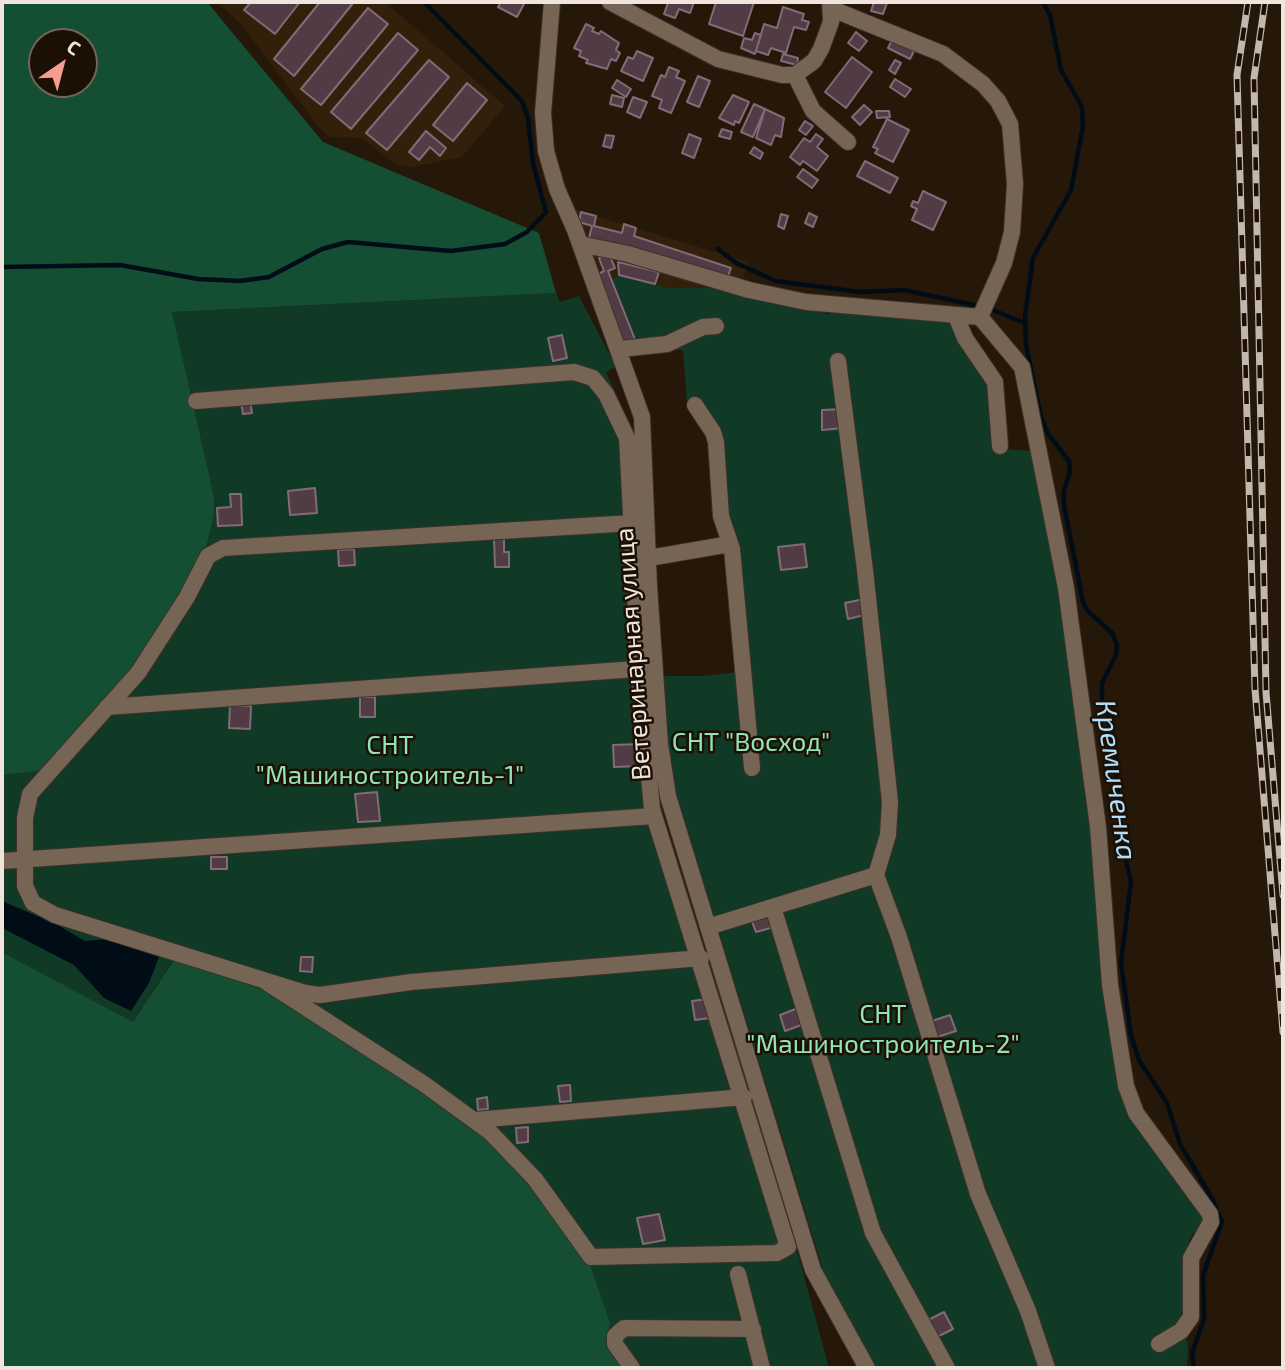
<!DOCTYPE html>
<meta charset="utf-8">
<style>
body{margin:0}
#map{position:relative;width:1285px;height:1370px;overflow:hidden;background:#251809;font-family:"Exo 2",sans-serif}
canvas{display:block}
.frame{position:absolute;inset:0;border:4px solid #efe5dc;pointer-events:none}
.north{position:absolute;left:28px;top:28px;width:70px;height:70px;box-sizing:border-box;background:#1c0f03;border:2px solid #70655a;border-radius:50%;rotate:35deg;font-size:19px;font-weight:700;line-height:28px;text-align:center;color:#efe5dc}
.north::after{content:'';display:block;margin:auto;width:24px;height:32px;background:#f59d8e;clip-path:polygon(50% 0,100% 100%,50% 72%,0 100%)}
</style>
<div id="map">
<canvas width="1285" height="1370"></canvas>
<div class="frame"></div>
<div class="north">С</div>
</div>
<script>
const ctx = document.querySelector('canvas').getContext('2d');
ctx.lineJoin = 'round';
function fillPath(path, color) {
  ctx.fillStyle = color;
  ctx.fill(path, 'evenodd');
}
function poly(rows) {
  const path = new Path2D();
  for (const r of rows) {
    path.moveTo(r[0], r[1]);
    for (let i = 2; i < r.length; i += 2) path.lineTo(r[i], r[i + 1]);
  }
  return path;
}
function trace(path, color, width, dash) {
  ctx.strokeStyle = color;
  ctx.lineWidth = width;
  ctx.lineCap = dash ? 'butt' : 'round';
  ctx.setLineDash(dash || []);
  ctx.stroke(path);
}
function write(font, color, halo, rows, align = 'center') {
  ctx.font = font + ' "Exo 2",sans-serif';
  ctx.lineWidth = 5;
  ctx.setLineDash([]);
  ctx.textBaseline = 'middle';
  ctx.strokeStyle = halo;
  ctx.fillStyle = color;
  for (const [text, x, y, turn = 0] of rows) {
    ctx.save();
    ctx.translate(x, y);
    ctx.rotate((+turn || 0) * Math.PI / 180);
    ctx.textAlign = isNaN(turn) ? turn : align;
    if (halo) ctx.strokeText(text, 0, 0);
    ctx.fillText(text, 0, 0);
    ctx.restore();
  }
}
const built = poly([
 [217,2,385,2,505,106,462,157,411,167,395,164,362,138,330,137,318,126,239,22],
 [570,208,748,262,738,294,724,288,668,288,612,280,636,342,620,347]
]);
const green = poly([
 [619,275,668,288,724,288,785,306,828,314,836,311,951,320,990,378,995,425,991,448,1031,451,1053,548,1082,762,1118,1076,1129,1118,1204,1211,1205,1222,1200,1233,1193,1233,1189,1241,1187,1310,1180,1326,1188,1344,1187,1368,873,1368,828,1286,671,776,663,676,705,676,737,672,727,552,718,541,713,448,705,427,698,426,687,403,683,350,644,350,636,342,612,280],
 [556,293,560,302,579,296,616,367,606,372,633,431,645,672,657,808,708,961,798,1254,829,1368,626,1368,607,1334,175,958,133,1022,2,952,2,775,46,770,214,496,172,312]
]);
const forest = poly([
 [2,2,207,2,323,142,539,233,556,293,172,312,214,496,214,512,206,548,184,593,131,672,46,770,2,775],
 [42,42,84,42,84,84,42,84],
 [2,952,133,1022,176,957,270,993,368,1054,487,1136,531,1181,589,1262,610,1323,607,1334,626,1368,2,1368]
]);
const water = poly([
 [2,901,56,924,85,941,109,939,159,957,149,983,131,1011,104,998,74,965,2,928]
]);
const stream = poly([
 [1043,2,1050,15,1061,70,1082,107,1083,126,1071,190,1033,258,1025,316,1026,345,1041,417,1048,434,1069,461,1070,471,1064,491,1064,505,1083,602,1087,610,1112,633,1117,645,1116,655,1102,683,1102,700,1114,740,1121,838,1131,882,1121,963,1131,1035,1139,1060,1167,1103,1180,1144,1213,1200,1222,1222,1203,1275,1204,1319,1192,1353,1194,1368],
 [718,249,736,263,776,281,860,292,904,290,979,306],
 [2,267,120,265,198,279,240,281,269,277,322,249,348,242,451,251,505,244,527,232,546,212,533,163,528,118,522,101,424,2],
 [990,309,1025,323]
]);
const building = poly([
 [251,2,300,2,275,34,244,10,251,2],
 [320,2,354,2,294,76,274,59,320,2],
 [501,2,525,2,517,17,498,7,501,2],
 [664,2,694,2,690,13,679,9,675,18,664,14,668,3,664,2],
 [716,2,754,2,743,36,709,24,716,2],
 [874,2,887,3,883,14,871,11,874,2],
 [783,7,804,14,802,20,809,22,806,30,794,27,786,53,771,48,768,55,756,51,764,24,777,28,783,7],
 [368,8,388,24,321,105,301,89,368,8],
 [586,24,594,28,592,31,599,34,601,31,619,43,616,50,620,53,616,61,611,59,607,69,586,63,588,60,579,56,581,51,574,48,586,24],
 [856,32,867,41,859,51,848,43,856,32],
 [398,33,418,50,351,129,331,112,398,33],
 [755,33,761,35,755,54,741,48,744,38,752,40,755,33],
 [892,40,914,51,910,59,888,48,892,40],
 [637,51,653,58,643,81,621,71,628,57,633,59,637,51],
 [783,54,798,58,797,65,781,61,783,54],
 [852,57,872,72,846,108,825,92,852,57],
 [429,60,449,77,387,150,366,133,429,60],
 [895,60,901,63,895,74,889,70,895,60],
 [669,67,679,71,676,77,685,81,671,113,659,108,662,100,652,96,661,75,665,77,669,67],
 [698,76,710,81,699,107,687,102,698,76],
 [895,79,911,89,905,97,890,87,895,79],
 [617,80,631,89,626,97,612,88,617,80],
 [467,83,487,100,453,141,433,125,467,83],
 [612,95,624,98,622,107,610,104,612,95],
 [733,95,749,102,739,123,735,121,734,125,719,118,733,95],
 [633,97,647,102,640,118,627,112,633,97],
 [754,104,765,109,753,137,741,132,754,104],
 [864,105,872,112,860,125,852,117,864,105],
 [765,109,784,118,781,137,775,135,771,145,756,138,765,109],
 [876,111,889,111,890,117,877,118,876,111],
 [887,119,909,130,893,162,875,153,878,149,873,147,887,119],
 [805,121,813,126,806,135,799,130,805,121],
 [722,129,732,132,730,139,719,136,722,129],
 [426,131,446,148,440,156,430,147,419,160,409,152,426,131],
 [689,134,701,139,694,158,682,153,689,134],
 [816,134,823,139,817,147,828,156,817,171,803,161,800,165,790,157,804,138,810,142,816,134],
 [606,135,614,136,611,148,603,146,606,135],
 [754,147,763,153,760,159,750,153,754,147],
 [865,161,898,178,890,193,857,176,865,161],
 [803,169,818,180,812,188,797,177,803,169],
 [923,191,946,202,933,230,912,220,917,209,911,206,913,201,918,203,923,191],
 [581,212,596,216,594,226,622,233,624,224,636,228,634,236,731,268,727,279,589,238,592,226,579,222,581,212],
 [809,213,817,217,813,227,805,223,809,213],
 [781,214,788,216,784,229,778,226,781,214],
 [609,254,615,268,608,271,636,342,624,346,598,274,604,271,599,258,609,254],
 [618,262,659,272,655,284,619,275,618,262],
 [562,335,567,358,553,361,548,338,562,335],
 [250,400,252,413,243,414,241,402,250,400],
 [843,409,844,428,822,430,822,410,843,409],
 [315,488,317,513,290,515,288,491,315,488],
 [230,494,241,494,242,525,218,526,217,508,231,507,230,494],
 [494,538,504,538,504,552,509,552,509,567,495,567,494,538],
 [804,544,807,567,781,570,778,547,804,544],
 [354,549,355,565,339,566,338,550,354,549],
 [864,599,868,614,848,619,845,603,864,599],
 [360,697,375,697,375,717,360,717,360,697],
 [230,705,251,706,250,729,229,728,230,705],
 [639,744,640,766,614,767,613,745,639,744],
 [377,792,380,821,358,822,355,794,377,792],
 [211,857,227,857,227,869,211,869,211,857],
 [770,913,774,927,756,932,751,919,770,913],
 [301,957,313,957,312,972,300,971,301,957],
 [707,999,710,1018,695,1020,692,1001,707,999],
 [798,1008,804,1024,785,1031,780,1015,798,1008],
 [950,1015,956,1031,937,1037,932,1021,950,1015],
 [570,1085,571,1101,560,1102,558,1086,570,1085],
 [487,1097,488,1109,478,1110,477,1099,487,1097],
 [528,1127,528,1142,517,1143,516,1128,528,1127],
 [659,1214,665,1240,643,1244,637,1218,659,1214],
 [944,1312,953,1329,937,1337,928,1320,944,1312]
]);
const minor = poly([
 [552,2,543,113,546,151,557,189,575,230,642,417,649,586,660,744,668,796,813,1270,867,1368],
 [610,2,718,59,782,75,795,75,814,61,821,49,831,22,830,2],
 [832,9,943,54,983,84,998,101,1010,124,1015,184,1012,232,1004,263,980,317],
 [795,75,813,111,848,142],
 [580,244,628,254,749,290,806,302,980,317,1022,367,1066,588,1098,827,1110,985,1126,1086,1136,1113,1210,1214,1211,1222,1191,1258,1191,1317,1181,1331,1159,1344],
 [956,316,965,338,995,382,1000,446],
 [620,349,667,344,703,327,716,326],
 [838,361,865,570,890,802,888,835,876,875],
 [196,401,574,372,593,378,606,394,627,438,639,669,652,809,788,1247,777,1253,591,1257,535,1179,490,1132,424,1084,263,980],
 [695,405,713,432,716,442,721,516,732,549,752,768],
 [632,523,223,548,208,556,187,597,138,673,30,794,25,818,25,886,33,903,55,915,305,993,320,995,411,982,701,958],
 [649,558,730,544],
 [107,707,650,668],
 [2,861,654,816],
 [773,907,873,1233,947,1368],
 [708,927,876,875,899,937,978,1194,1028,1311,1047,1368],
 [475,1120,744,1097],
 [738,1274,762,1368],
 [632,1368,615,1344,615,1336,624,1328,753,1329]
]);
const rail = poly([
 [1248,2,1237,75,1255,689,1283,1032],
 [1265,2,1254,78,1264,588,1266,692,1283,895]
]);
const streetNames = [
 ["Ветеринарная улица",633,654,-94]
];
const parkNames = [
 ["СНТ \"Восход\"",751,742],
 ["СНТ",390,745],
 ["\"Машиностроитель-1\"",390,775],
 ["СНТ",883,1014],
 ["\"Машиностроитель-2\"",883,1044]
];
const waterNames = [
 ["Кремиченка",1116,780,82]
];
fillPath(built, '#32200b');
fillPath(green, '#113a26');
fillPath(forest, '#154f33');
fillPath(water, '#000d16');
trace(stream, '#000d16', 4.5);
fillPath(building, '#513c46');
trace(building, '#826b76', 2);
trace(minor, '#3b312c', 18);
trace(minor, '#766554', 16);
trace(rail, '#c3b8ae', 7);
trace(rail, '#1c0f03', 4.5, [13]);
write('26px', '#efe5dc', '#1c0f03', streetNames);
write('26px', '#90e5b6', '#1c0f03', parkNames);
write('italic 28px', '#b0e0fd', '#1c0f03', waterNames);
</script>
